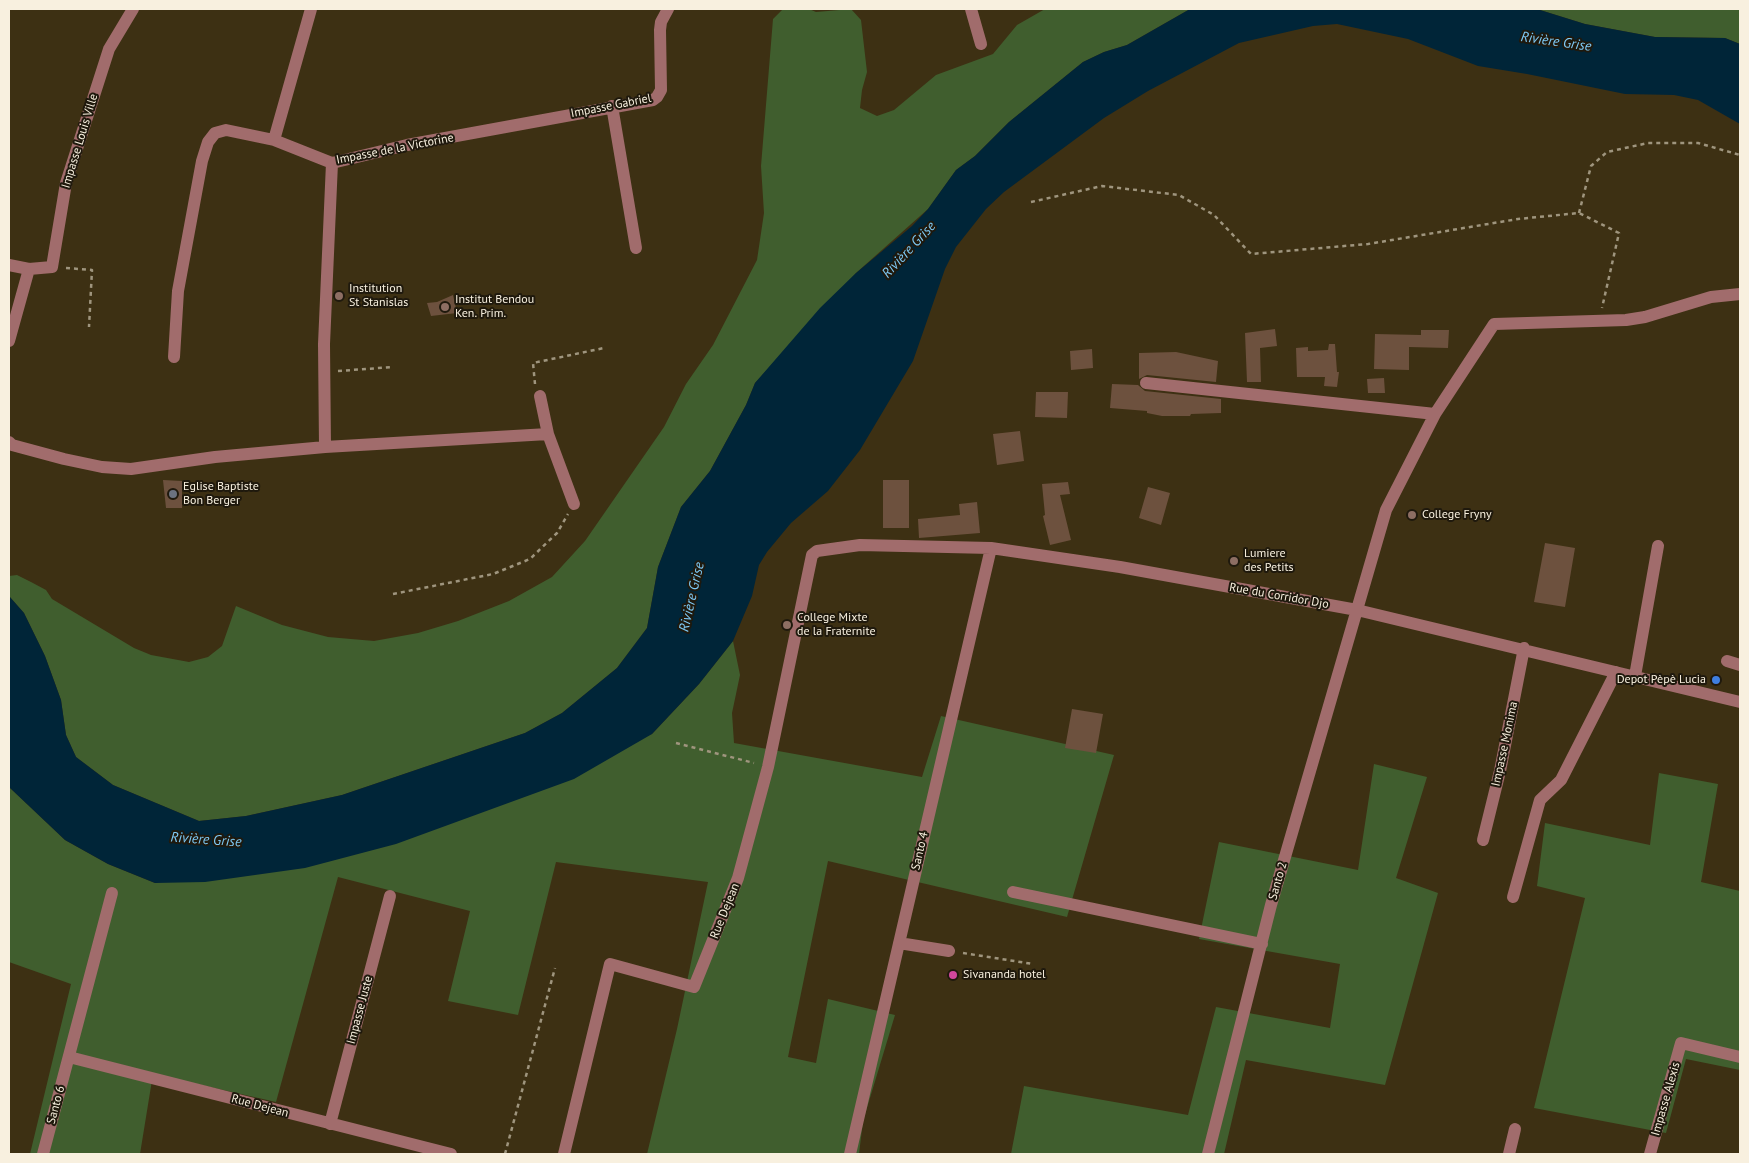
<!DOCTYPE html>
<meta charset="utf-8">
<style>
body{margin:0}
#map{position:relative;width:1749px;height:1163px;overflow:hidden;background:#3d3013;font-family:"PT Sans",sans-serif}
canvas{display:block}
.frame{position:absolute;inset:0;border:10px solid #f8f0df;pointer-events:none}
</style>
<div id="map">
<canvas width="1749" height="1163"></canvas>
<div class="frame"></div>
</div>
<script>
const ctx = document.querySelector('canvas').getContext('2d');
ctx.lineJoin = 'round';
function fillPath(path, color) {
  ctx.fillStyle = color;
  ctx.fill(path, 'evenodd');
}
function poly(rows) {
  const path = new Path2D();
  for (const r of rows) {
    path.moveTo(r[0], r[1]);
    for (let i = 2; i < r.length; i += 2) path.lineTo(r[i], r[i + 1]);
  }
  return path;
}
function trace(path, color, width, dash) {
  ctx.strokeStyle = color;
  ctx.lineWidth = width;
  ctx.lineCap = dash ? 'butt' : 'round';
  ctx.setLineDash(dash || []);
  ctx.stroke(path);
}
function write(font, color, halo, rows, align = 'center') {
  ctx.font = font + ' "PT Sans",sans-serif';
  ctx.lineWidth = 4;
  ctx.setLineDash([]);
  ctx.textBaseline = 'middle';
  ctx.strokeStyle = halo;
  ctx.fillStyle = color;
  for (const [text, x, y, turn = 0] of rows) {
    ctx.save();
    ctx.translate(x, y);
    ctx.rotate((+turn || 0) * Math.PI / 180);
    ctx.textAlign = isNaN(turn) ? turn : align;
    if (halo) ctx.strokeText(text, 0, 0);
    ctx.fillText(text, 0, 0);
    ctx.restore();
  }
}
const green = poly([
 [783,9,809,9,816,12,851,9,861,20,867,72,862,90,860,108,877,116,894,110,936,75,993,54,1017,25,1045,9,1190,9,1127,45,1104,52,1083,62,1009,122,975,156,956,170,928,209,856,273,755,383,746,405,710,471,681,507,658,567,647,628,617,668,562,713,525,733,342,795,246,816,199,821,113,785,76,757,66,735,61,700,45,656,24,613,9,596,9,576,17,575,31,582,46,590,52,599,134,648,151,655,189,662,208,657,222,646,236,606,282,625,328,637,374,641,418,633,458,621,509,601,552,577,585,541,664,427,686,384,713,345,757,260,764,213,761,166,773,19],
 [1444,9,1740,9,1740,44,1725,38,1655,37,1585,24,1540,10],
 [733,641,740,675,732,713,734,743,922,777,941,716,1114,755,1067,917,828,861,788,1057,816,1063,828,999,895,1015,863,1121,859,1154,647,1154,677,1029,708,882,556,862,518,1015,448,1001,470,911,338,877,276,1102,153,1074,140,1154,30,1154,71,984,9,962,9,787,65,840,108,864,155,883,652,734,699,684],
 [1374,764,1427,777,1396,878,1438,893,1385,1085,1246,1060,1224,1154,1011,1154,1024,1086,1188,1115,1216,1007,1330,1028,1340,964,1199,939,1219,842,1358,870],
 [1659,773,1718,784,1701,882,1740,891,1740,1070,1686,1059,1666,1133,1534,1108,1585,898,1537,886,1545,823,1650,845]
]);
const water = poly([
 [1190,9,1540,10,1585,24,1655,37,1725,38,1740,44,1740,124,1698,100,1674,95,1625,94,1527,74,1478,66,1408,39,1337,24,1313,26,1239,43,1148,91,1104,118,1004,192,986,209,956,247,945,269,913,361,860,450,828,491,791,523,767,552,759,565,752,596,733,641,699,684,652,734,574,779,396,844,305,868,205,882,155,883,108,864,65,840,9,787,9,596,24,613,45,656,61,700,66,735,76,757,113,785,199,821,246,816,342,795,525,733,562,713,617,668,647,628,658,567,681,507,710,471,746,405,755,383,820,308,856,273,912,226,928,209,956,170,975,156,1009,122,1083,62,1104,52,1127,45]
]);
const building = poly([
 [453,295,457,313,431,316,427,303,437,302],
 [1275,329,1277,346,1260,348,1261,382,1247,382,1245,333],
 [1421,330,1449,330,1448,348,1409,347,1409,370,1374,369,1375,334,1421,335],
 [1329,344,1335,344,1337,372,1339,372,1337,387,1324,386,1325,377,1297,377,1296,348,1308,347,1308,351,1328,350],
 [1092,349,1093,368,1071,370,1070,351],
 [1176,352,1218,361,1216,382,1147,375,1139,379,1139,353],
 [1384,378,1385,393,1368,393,1367,379],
 [1112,384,1138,385,1145,391,1221,399,1221,413,1191,414,1190,416,1162,416,1147,413,1147,411,1110,408],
 [1036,392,1068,392,1067,418,1035,417],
 [1020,431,1024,461,997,465,993,434],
 [163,480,182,481,182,508,166,508],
 [883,480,909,480,909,528,883,528],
 [1068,482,1070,494,1060,495,1071,540,1050,545,1043,516,1045,515,1042,484],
 [1148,487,1170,493,1161,525,1139,518],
 [977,502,980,533,919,538,918,519,960,515,959,504],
 [1545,543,1575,548,1565,607,1534,602],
 [1072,709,1103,714,1096,753,1065,748]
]);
const path = poly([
 [1031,202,1102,186,1179,195,1214,215,1251,254,1368,244,1518,219,1579,213,1619,233,1602,308],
 [1579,213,1591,166,1607,152,1648,143,1698,143,1740,155],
 [66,268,92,270,89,327],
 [338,371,393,367],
 [535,384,533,363,604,348],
 [393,594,493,574,530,559,557,533,568,514],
 [676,743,754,763],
 [963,953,1033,964],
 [505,1154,555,968]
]);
const minor = poly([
 [311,9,274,140,332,163,407,145,653,100,657,97,661,90,660,30,661,22,668,9],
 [971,9,981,44],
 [612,106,636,248],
 [9,265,29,269,52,267,66,183,109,49,133,9],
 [9,341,29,269],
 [174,357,178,291,202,161,208,142,215,133,226,130,274,140],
 [1146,383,1435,414],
 [540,396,548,434,574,504],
 [9,442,12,445,64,459,102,467,131,469,215,457,325,447,548,434],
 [325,447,324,344,332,163],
 [1727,661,1740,665],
 [1635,676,1658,546],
 [1483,840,1500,771,1524,648],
 [1013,892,1262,944],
 [1513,897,1540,800,1561,780,1616,672],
 [899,943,949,951],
 [69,1057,451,1154],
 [330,1124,390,896],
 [43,1154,112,893],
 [564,1154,610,964,694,987,738,878,768,767,812,555,817,551,860,545,991,548,1120,567,1357,610,1740,702],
 [850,1154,991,548],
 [1208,1154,1271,905,1386,510,1435,414,1494,324,1626,320,1645,317,1711,297,1740,294],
 [1509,1154,1515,1129],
 [1650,1154,1681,1043,1740,1057]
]);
const markers = [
 [339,296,5,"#8d6e63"],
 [445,307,5,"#8d6e63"],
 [173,494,5,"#6b7280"],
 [1412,515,5,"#8d6e63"],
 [1234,561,5,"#8d6e63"],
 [787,625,5,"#8d6e63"],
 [1716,680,5,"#3f7fe0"],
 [953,975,5,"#d1479c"]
];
const streetNames = [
 ["Impasse Gabriel",611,106,-11],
 ["Impasse Louis Ville",80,141,-73],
 ["Impasse de la Victorine",395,149,-11],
 ["Rue du Corridor Djo",1279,596,10],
 ["Impasse Monima",1505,744,-78],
 ["Santo 4",920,851,-77],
 ["Santo 2",1278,881,-74],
 ["Rue Dejean",725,911,-68],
 ["Impasse Juste",360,1010,-75],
 ["Impasse Alexis",1666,1099,-74],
 ["Santo 6",56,1105,-75],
 ["Rue Dejean",260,1106,15]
];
const poiNames = [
 ["Institution",349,289],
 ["St Stanislas",349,303],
 ["Institut Bendou",455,300],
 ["Ken. Prim.",455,314],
 ["Eglise Baptiste",183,487],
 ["Bon Berger",183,501],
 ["College Fryny",1422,515],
 ["Lumiere",1244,554],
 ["des Petits",1244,568],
 ["College Mixte",797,618],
 ["de la Fraternite",797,632],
 ["Depot Pèpè Lucia",1706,680,"right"],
 ["Sivananda hotel",963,975]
];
const waterNames = [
 ["Rivière Grise",1556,42,8],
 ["Rivière Grise",909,250,-47],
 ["Rivière Grise",692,597,-77],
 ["Rivière Grise",206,840,4]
];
fillPath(green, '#405e2e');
fillPath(water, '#002538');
fillPath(building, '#6d513e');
trace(path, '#9f957e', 2.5, [4, 4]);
trace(minor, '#a16c6c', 12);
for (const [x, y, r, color] of markers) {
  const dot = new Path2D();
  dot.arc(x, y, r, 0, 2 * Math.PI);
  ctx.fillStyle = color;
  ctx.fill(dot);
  trace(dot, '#1f190d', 2);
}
write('12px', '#f8f0df', '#1f190d', streetNames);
write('12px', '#f8f0df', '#1f190d', poiNames, 'left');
write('italic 14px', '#7fcbf7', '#1f190d', waterNames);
</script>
